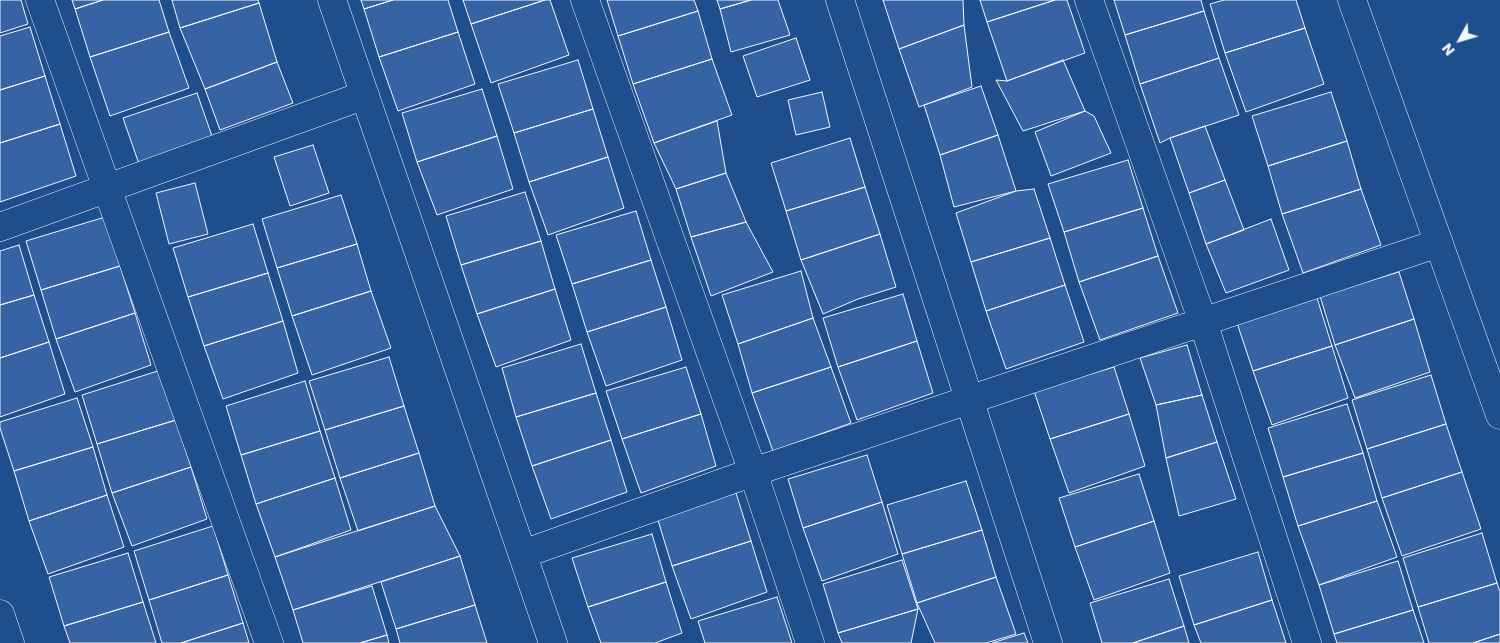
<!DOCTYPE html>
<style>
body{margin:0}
#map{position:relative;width:1500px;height:643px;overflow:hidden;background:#1f4e8c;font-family:Poppins,sans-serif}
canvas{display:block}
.north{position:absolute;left:1435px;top:15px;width:50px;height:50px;-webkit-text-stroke:4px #1f4e8c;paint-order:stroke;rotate:231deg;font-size:14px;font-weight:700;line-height:20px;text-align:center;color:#f2f6ff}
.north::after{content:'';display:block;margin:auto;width:18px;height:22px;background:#f2f6ff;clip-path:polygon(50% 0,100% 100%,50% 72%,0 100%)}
</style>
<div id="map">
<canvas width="1500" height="643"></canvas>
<div class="north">N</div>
</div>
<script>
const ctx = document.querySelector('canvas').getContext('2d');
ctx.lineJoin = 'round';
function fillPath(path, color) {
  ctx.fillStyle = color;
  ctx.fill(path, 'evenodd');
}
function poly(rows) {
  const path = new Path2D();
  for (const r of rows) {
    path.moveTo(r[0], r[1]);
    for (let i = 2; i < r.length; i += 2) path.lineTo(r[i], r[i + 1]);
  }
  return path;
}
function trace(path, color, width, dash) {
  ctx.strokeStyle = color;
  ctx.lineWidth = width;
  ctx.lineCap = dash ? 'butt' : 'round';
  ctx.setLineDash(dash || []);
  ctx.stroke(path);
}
const building = poly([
 [0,0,21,0,28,24,0,33,0,0],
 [72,0,103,0,75,9,72,0],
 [103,0,159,0,169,32,90,57,75,9,103,0],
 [172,0,258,0,259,3,180,28,172,0],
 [361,0,393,0,364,9,361,0],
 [393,0,448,0,458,32,379,57,364,9,393,0],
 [463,0,545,0,471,24,463,0],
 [545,0,550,0,569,55,491,83,471,24,545,0],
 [607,0,694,0,698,11,618,36,607,0],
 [717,0,751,0,720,9,717,0],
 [751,0,778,0,790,35,731,52,720,9,751,0],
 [883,0,963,0,964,25,899,49,883,0],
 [980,0,1055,0,987,22,980,0],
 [1055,0,1067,0,1085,53,1007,81,987,22,1055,0],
 [1114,0,1201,0,1204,11,1125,35,1114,0],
 [1224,0,1296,0,1305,28,1225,53,1210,4,1224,0],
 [259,3,277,62,205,89,180,28,259,3],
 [698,11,712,59,633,84,618,36,698,11],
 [1204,11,1219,58,1140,84,1125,35,1204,11],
 [964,25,972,87,919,107,899,49,964,25],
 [30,27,45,76,0,90,0,36,30,27],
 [1305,28,1324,84,1246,112,1225,53,1305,28],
 [169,32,189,88,110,116,90,57,169,32],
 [458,32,475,84,398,111,379,57,458,32],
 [796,38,810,80,757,97,743,56,796,38],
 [1219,58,1239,115,1170,138,1160,143,1140,84,1219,58],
 [712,59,732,115,654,143,633,84,712,59],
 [578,60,593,109,514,133,498,84,578,60],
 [1063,60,1085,111,1023,131,996,80,1007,81,1063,60],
 [277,62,293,103,220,130,205,89,277,62],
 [45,76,60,124,0,143,0,90,45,76],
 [981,86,998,135,940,155,924,105,981,86],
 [482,89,497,136,417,162,402,113,482,89],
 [822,92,830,127,796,135,788,100,822,92],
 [1331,92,1347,141,1268,166,1252,116,1331,92],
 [197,93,213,139,139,164,123,118,197,93],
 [593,109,608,157,529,182,514,133,593,109],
 [1085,111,1094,116,1111,153,1051,176,1035,132,1085,111],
 [717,121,726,173,676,189,654,143,717,121],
 [60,124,76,176,0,202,0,143,60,124],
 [1205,126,1225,180,1189,193,1170,138,1205,126],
 [998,135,1016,191,954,207,940,155,998,135],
 [497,136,513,189,437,215,417,162,497,136],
 [850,138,865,187,786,211,771,163,850,138],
 [1347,141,1361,189,1282,214,1268,166,1347,141],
 [313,145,329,193,290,206,274,157,313,145],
 [608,157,624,208,548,235,529,182,608,157],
 [1128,160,1143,208,1064,232,1048,184,1128,160],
 [726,173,746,222,691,237,676,189,726,173],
 [1225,180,1244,230,1206,244,1189,193,1225,180],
 [195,183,208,234,169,244,156,193,195,183],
 [865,187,880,234,801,260,786,211,865,187],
 [1034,189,1050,238,971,262,956,213,1016,191,1034,189],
 [1361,189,1381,245,1303,273,1282,214,1361,189],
 [525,192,541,241,461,265,446,216,525,192],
 [341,195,357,244,277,268,262,219,341,195],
 [1143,208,1158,256,1079,282,1064,232,1143,208],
 [636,211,651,260,572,284,556,235,636,211],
 [105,217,120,266,41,290,26,241,105,217],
 [1271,219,1289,270,1226,293,1206,244,1271,219],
 [746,222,773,272,711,296,691,237,746,222],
 [253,224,268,273,188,297,173,248,253,224],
 [880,234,896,287,858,299,823,314,801,260,880,234],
 [1050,238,1065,285,986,311,971,262,1050,238],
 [541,241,555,289,477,314,461,265,541,241],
 [357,244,371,291,292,316,277,268,357,244],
 [19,245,34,295,0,305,0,251,19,245],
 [1158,256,1178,313,1100,340,1079,282,1158,256],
 [651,260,666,307,587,332,572,284,651,260],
 [120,266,135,313,56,339,41,290,120,266],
 [801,271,813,318,738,344,722,295,801,271],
 [1399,272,1414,319,1335,345,1320,296,1399,272],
 [268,273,283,321,204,346,188,297,268,273],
 [1065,285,1084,342,1006,369,986,311,1065,285],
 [555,289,571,340,496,367,477,314,555,289],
 [371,291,391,348,312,375,292,316,371,291],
 [903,294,917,341,838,367,823,318,903,294],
 [34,295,49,342,0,358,0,305,34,295],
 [1317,298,1332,346,1253,371,1237,323,1317,298],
 [666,307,682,360,606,386,587,332,666,307],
 [135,313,151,365,75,392,56,339,135,313],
 [813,318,831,367,752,393,738,344,813,318],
 [1414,319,1430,372,1355,398,1335,345,1414,319],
 [283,321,298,373,223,399,204,346,283,321],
 [917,341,933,393,857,420,838,367,917,341],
 [49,342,65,394,0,417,0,358,49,342],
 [581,344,596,393,516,417,502,368,581,344],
 [1187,345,1202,395,1156,405,1140,358,1187,345],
 [1332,346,1348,398,1272,425,1253,371,1332,346],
 [389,357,404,406,325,430,309,381,389,357],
 [686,367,701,414,622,439,606,391,686,367],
 [831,367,851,423,773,451,752,393,831,367],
 [1114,367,1129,414,1050,439,1034,391,1114,367],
 [161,370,176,420,97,444,82,395,161,370],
 [1431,375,1446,424,1367,449,1352,400,1431,375],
 [305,381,320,431,241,455,226,406,305,381],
 [596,393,611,440,532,466,516,417,596,393],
 [1202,395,1217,442,1166,458,1156,405,1202,395],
 [77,398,93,447,14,471,0,428,0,422,77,398],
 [1347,404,1363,453,1283,477,1268,428,1347,404],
 [404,406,419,453,340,478,325,430,404,406],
 [701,414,716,466,641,493,622,439,701,414],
 [1129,414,1145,466,1069,493,1050,439,1129,414],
 [176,420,191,467,112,493,97,444,176,420],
 [1446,424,1462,472,1382,498,1367,449,1446,424],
 [320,431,335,478,256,504,241,455,320,431],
 [611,440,627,492,551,519,532,466,611,440],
 [1217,442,1236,499,1179,516,1166,458,1217,442],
 [93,447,107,495,29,521,14,471,93,447],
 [419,453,435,506,358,531,340,478,419,453],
 [1363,453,1377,501,1298,526,1283,477,1363,453],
 [867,455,882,502,803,528,788,479,867,455],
 [191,467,207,519,132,546,112,493,191,467],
 [1462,472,1481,529,1402,556,1382,498,1462,472],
 [1139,474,1154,521,1075,547,1059,498,1139,474],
 [335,478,351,530,275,557,256,504,335,478],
 [966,481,982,530,902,554,887,505,966,481],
 [736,493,751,541,672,566,657,517,736,493],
 [107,495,124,547,48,574,29,521,107,495],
 [1377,501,1397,557,1319,585,1298,526,1377,501],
 [882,502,898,554,822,581,803,528,882,502],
 [435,506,460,556,293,610,275,557,435,506],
 [1154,521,1170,573,1094,600,1075,547,1154,521],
 [213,526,228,575,149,600,134,551,213,526],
 [982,530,996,577,917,603,902,554,982,530],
 [1482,533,1497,583,1418,607,1403,558,1482,533],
 [652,534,666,582,588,607,572,558,652,534],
 [751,541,767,592,691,619,672,566,751,541],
 [1258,552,1272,600,1194,625,1179,576,1258,552],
 [128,553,143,602,64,626,49,577,128,553],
 [460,556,475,605,396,629,381,582,460,556],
 [902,560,918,609,838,633,823,584,902,560],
 [1398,561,1413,610,1334,634,1319,585,1398,561],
 [228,575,243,623,181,643,162,643,149,600,228,575],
 [996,577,1016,634,986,643,935,643,917,603,996,577],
 [1169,579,1184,626,1133,643,1102,643,1090,603,1169,579],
 [666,582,682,633,655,643,601,643,588,607,666,582],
 [1497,583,1500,592,1500,634,1473,643,1429,643,1418,607,1497,583],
 [372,586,387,635,360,643,303,643,293,610,372,586],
 [777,597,792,643,705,643,698,621,777,597],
 [1272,600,1286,643,1201,643,1194,625,1272,600],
 [143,602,156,643,70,643,64,626,143,602],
 [475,605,487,643,400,643,396,629,475,605],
 [918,609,911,643,842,643,838,633,918,609],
 [1413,610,1424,643,1337,643,1334,634,1413,610],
 [243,623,249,643,181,643,243,623],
 [1184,626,1189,643,1133,643,1184,626],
 [1024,633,1028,643,992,643,1024,633],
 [1500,634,1500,643,1473,643,1500,634],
 [387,635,389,643,360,643,387,635]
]);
const minor = poly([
 [40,0,269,643],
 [332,0,553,643],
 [585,0,753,472,810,643],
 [840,0,1048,643],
 [1089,0,1203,322,1307,643],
 [1352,0,1500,415],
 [0,227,365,95],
 [523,554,753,472,1439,243],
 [0,614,10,643]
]);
fillPath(building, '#3563a3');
trace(building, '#f2f6ff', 1);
trace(minor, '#f2f6ff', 29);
trace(minor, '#1f4e8c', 28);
</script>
